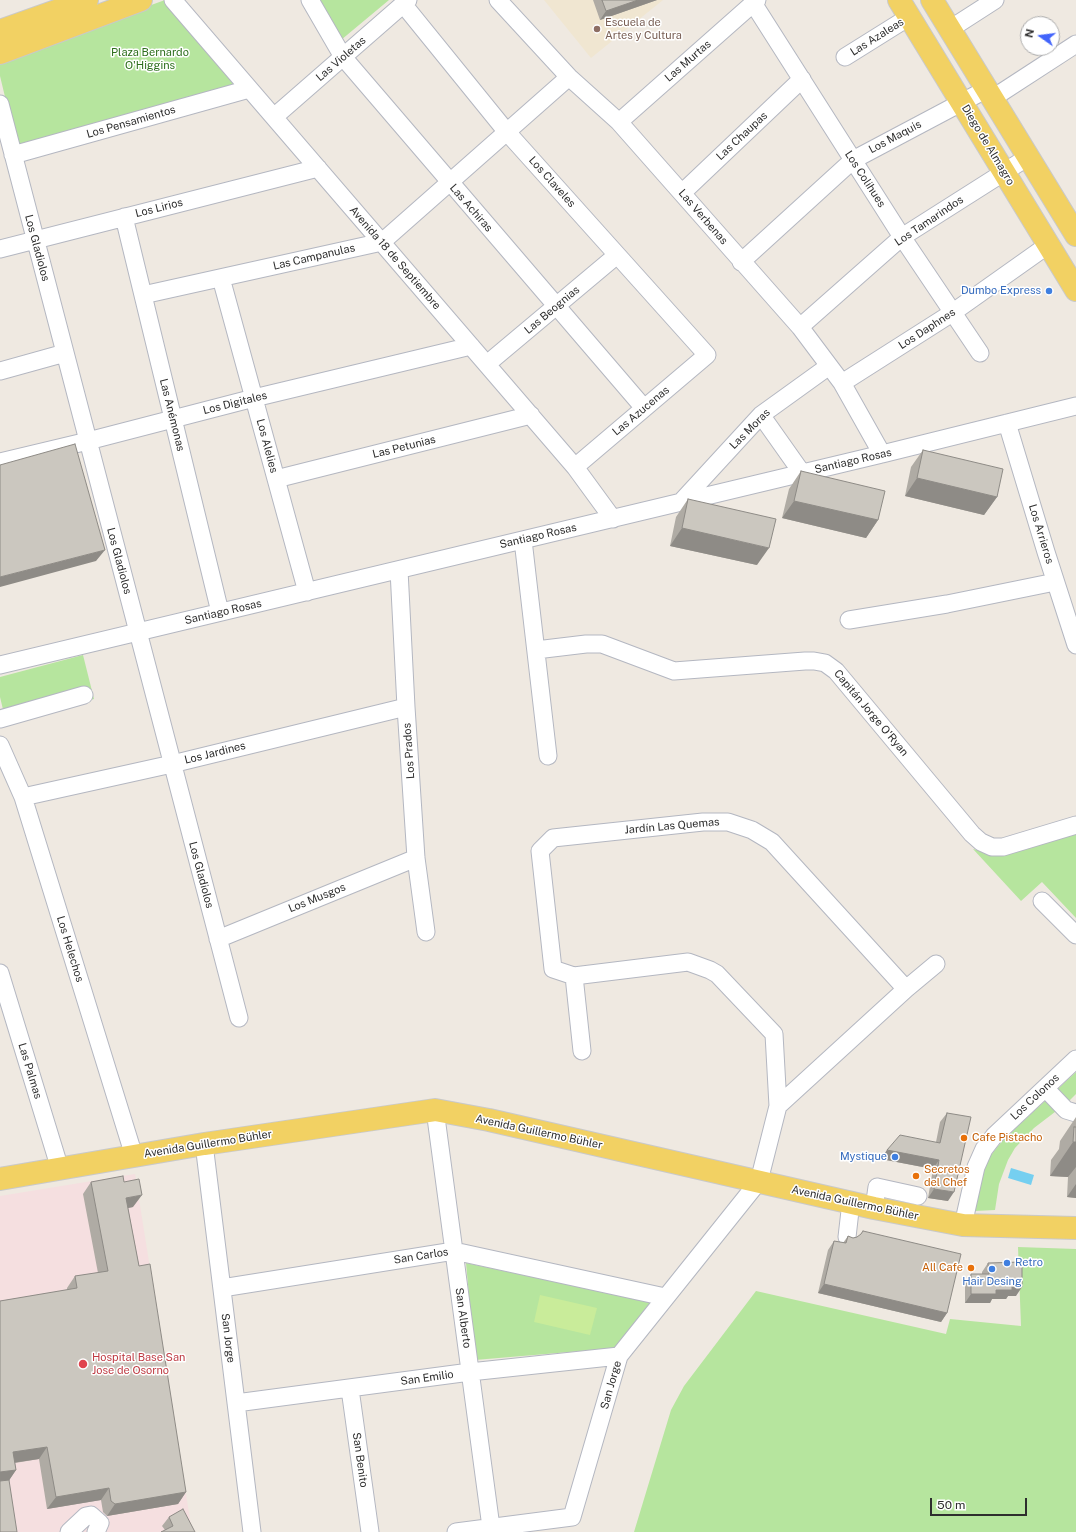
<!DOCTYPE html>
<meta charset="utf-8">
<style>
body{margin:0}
#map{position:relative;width:1076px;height:1532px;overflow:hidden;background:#efe9e1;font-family:"Public Sans",sans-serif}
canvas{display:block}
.north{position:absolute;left:1020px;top:16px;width:40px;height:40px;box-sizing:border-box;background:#fff;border:1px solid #ababab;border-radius:50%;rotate:284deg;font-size:11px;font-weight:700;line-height:16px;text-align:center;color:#2e2e2e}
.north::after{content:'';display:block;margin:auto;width:14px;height:18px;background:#4264fb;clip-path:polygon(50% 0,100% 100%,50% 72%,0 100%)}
.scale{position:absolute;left:930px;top:1498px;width:97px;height:18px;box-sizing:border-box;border:2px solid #2e2e2e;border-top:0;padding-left:5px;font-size:12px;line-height:14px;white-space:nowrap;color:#2e2e2e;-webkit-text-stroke:3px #fff;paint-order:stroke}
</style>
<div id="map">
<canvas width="1076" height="1532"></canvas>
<div class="north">N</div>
<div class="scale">50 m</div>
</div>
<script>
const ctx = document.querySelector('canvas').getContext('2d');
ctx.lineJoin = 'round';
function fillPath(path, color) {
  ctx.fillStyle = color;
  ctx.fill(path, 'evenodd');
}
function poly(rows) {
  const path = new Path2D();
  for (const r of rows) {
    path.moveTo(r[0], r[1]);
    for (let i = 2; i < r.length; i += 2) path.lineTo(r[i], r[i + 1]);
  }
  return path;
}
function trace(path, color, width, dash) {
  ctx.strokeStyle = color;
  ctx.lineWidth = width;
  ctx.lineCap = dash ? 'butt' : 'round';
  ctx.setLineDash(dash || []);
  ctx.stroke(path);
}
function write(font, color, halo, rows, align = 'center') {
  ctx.font = font + ' "Public Sans",sans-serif';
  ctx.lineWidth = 3;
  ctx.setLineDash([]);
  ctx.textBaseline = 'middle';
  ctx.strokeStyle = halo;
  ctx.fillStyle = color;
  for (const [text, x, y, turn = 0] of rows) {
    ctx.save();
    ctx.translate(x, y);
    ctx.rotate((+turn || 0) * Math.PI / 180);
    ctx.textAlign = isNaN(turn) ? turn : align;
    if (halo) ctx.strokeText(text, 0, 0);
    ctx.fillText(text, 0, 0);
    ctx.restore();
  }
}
const education = poly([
 [544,0,663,0,591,58]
]);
const medical = poly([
 [135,1174,192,1532,0,1532,0,1196]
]);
const green = poly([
 [165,0,238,86,18,151,0,76,0,60],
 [317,0,389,0,341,40],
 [83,655,94,699,6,722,0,697,0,677],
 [1076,832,1076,918,1042,882,1021,901,973,849,993,854],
 [1076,1072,1076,1094,1068,1102,1034,1128,1015,1148,1008,1160,999,1184,995,1210,975,1211,983,1175,986,1165,991,1155,1003,1140],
 [1018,1247,1076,1249,1076,1532,634,1532,671,1410,684,1386,756,1291,946,1334,950,1319,1021,1326],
 [466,1263,651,1302,617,1348,475,1360]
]);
const pitch = poly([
 [540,1295,597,1308,590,1335,534,1322]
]);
const water = poly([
 [1011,1168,1034,1175,1031,1185,1008,1178]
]);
const minor = poly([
 [173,0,575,467,613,519],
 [310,0,343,57,644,408],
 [498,0,569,77,619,122,800,327,842,383,882,454],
 [753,3,902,237,980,353],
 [403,4,506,131,707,355,575,467],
 [950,29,995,0],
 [845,57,909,17],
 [993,98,1076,44],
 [0,104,239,1018],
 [274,117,408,0],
 [619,122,757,0],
 [13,155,249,89],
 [682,193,802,79],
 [124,217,220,612],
 [0,249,318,168],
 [741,262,853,160,987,89],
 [221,278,307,592],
 [143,295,382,242,569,77],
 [800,327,902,237,1028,157],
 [487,364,617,255],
 [0,371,65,353],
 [842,383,952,313,1048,245],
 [761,415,802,473],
 [1007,423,1046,552,1076,645],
 [0,462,88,441,254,398,471,346],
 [276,479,531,415],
 [681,502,761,415,829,366],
 [523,540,548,756],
 [399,570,406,707,416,858,426,932],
 [849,620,947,604,1055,582],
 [536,650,586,644,602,644,674,671,805,661,814,661,825,663,836,671,972,834,981,842,992,847,1003,847,1076,825],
 [0,665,882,454,1076,406],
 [0,719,84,695],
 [0,745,23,797,134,1156],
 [23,797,172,764,406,707],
 [1042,901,1076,935],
 [218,939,416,858],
 [0,973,60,1169],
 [574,976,582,1051],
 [906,989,936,964],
 [1045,1088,1066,1110,1076,1113],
 [435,1110,491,1527],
 [204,1144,252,1532],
 [874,1208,877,1187,918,1196],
 [963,1225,976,1167,984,1149,994,1136,1076,1059],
 [847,1237,851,1202],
 [222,1288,454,1251,665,1297],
 [350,1389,370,1532],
 [236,1403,470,1372,619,1356],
 [69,1532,86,1516,91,1515,100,1523,96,1532],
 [456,1532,572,1517,619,1356,759,1181,778,1106,906,989,772,842,752,830,728,822,703,822,553,838,540,851,553,969,574,976,688,962,710,970,717,974,774,1034,778,1106]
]);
const major = poly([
 [899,0,1076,290],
 [932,0,1076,235],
 [0,31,87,0],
 [0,53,141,0],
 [0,1179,204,1144,435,1110,489,1120,874,1208,963,1225,1076,1228]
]);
const wall = poly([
 [593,0,657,0,600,20],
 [923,450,997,497,984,515,905,496,911,467],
 [801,471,878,520,866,538,782,518,789,489],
 [688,499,757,565,670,546,676,517],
 [947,1113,948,1201,928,1198,933,1169,881,1159,887,1150,936,1142,940,1122],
 [1076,1117,1076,1198,1067,1197,1068,1177,1050,1176,1051,1160,1059,1149,1060,1141],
 [91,1182,124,1182,133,1207,128,1208,139,1266,186,1492,178,1504,107,1516,103,1512,101,1500,47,1509,39,1459,15,1463,16,1470,9,1480,0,1532,0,1301,67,1290,67,1288,75,1276,98,1273,83,1194],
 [863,1231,947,1313,941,1322,818,1293,828,1250,834,1241,843,1243,848,1236,853,1238,857,1237,859,1236],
 [988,1263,1016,1296,1008,1296,1006,1299,992,1299,990,1303,965,1303,965,1283,971,1274,982,1274,982,1272],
 [169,1517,195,1532,165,1530,162,1526]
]);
const shadedWall = poly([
 [638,0,657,0,600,20,606,11],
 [917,478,997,497,984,515,905,496],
 [794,501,878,520,866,538,782,518],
 [682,528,769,548,757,565,670,546],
 [105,550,96,561,0,587,0,577],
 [1073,1142,1076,1142,1076,1167,1068,1177,1050,1176],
 [887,1150,939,1160,933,1169,881,1159],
 [1076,1184,1076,1198,1067,1197],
 [934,1189,954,1192,948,1201,928,1198],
 [142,1195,133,1207,118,1210,126,1198],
 [824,1284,947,1313,941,1322,818,1293],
 [1012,1287,1022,1287,1016,1296,1008,1296,1006,1299,992,1299,990,1303,965,1303,971,1294],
 [47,1447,39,1459,5,1464,13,1452],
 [16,1470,8,1482,0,1483,0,1472],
 [109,1488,101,1500,47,1509,56,1497],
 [186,1492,178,1504,107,1516,115,1504]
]);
const building = poly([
 [602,0,638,0,606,11,602,0],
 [75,444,105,550,0,577,0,465,75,444],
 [923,450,1003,469,997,497,917,478,923,450],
 [801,471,885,491,878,520,794,501,801,471],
 [688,499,776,519,769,548,682,528,688,499],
 [947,1113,971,1117,954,1192,934,1189,939,1160,887,1150,900,1135,940,1143,947,1113],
 [1074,1127,1076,1127,1076,1142,1073,1142,1074,1127],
 [123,1176,124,1182,139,1179,142,1195,126,1198,139,1266,150,1264,186,1492,115,1504,111,1501,109,1488,56,1497,47,1447,13,1452,16,1470,0,1472,0,1301,77,1288,75,1276,108,1271,91,1182,123,1176],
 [863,1231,961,1254,947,1313,824,1284,834,1241,846,1243,848,1236,853,1238,857,1237,861,1234,863,1231],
 [1022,1262,1022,1287,1012,1287,1012,1290,996,1290,996,1294,971,1294,971,1274,989,1274,988,1263,1022,1262],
 [9,1480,17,1532,0,1532,0,1481,9,1480],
 [183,1509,195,1532,161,1532,173,1526,169,1517,183,1509]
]);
const markers = [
 [597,29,4,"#8d6e63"],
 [1049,291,4,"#3f7fe0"],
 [964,1138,4,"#e8710a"],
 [895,1157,4,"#3f7fe0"],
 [916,1176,4,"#e8710a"],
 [1007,1263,4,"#3f7fe0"],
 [971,1268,4,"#e8710a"],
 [992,1269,4,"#3f7fe0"],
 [83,1364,5,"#e0444e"]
];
const educationNames = [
 ["Escuela de",605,23],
 ["Artes y Cultura",605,36]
];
const streetNames = [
 ["Las Azaleas",877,37,-32],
 ["Las Violetas",341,59,-41],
 ["Las Murtas",688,61,-41],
 ["Los Pensamientos",131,122,-16],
 ["Las Chaupas",742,136,-43],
 ["Los Maquis",895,137,-28],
 ["Diego de Almagro",988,145,59],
 ["Los Colihues",865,179,57],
 ["Los Claveles",552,182,48],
 ["Los Lirios",159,208,-14],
 ["Las Achiras",471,208,49],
 ["Las Verbenas",703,217,49],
 ["Los Tamarindos",929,221,-34],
 ["Los Gladiolos",37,248,75],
 ["Las Campanulas",314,257,-13],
 ["Avenida 18 de Septiembre",395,258,49],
 ["Las Beognias",552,310,-40],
 ["Los Daphnes",927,329,-33],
 ["Los Digitales",235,403,-14],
 ["Las Azucenas",641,411,-40],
 ["Las Anémonas",172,415,76],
 ["Las Moras",750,429,-45],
 ["Los Alelies",267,446,75],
 ["Las Petunias",404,447,-14],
 ["Santiago Rosas",853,461,-13],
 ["Los Arrieros",1041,534,73],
 ["Santiago Rosas",538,536,-13],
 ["Los Gladiolos",119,561,75],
 ["Santiago Rosas",223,612,-13],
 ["Capitán Jorge O'Ryan",871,713,50],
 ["Los Prados",409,751,-94],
 ["Los Jardines",215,753,-14],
 ["Jardín Las Quemas",672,826,-5],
 ["Los Gladiolos",201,875,75],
 ["Los Musgos",317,898,-22],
 ["Los Helechos",70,949,73],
 ["Las Palmas",30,1071,73],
 ["Los Colonos",1035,1097,-43],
 ["Avenida Guillermo Bühler",539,1132,12],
 ["Avenida Guillermo Bühler",208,1144,-9],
 ["Avenida Guillermo Bühler",855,1203,12],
 ["San Carlos",421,1256,-9],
 ["San Alberto",463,1318,82],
 ["San Jorge",228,1338,83],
 ["San Emilio",427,1378,-8],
 ["San Jorge",611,1385,-74],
 ["San Benito",360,1460,82]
];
const parkNames = [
 ["Plaza Bernardo",150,53],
 ["O'Higgins",150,66]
];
const shopNames = [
 ["Dumbo Express",1041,291],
 ["Mystique",887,1157],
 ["Retro",1015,1263,"left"],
 ["Hair Desing",992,1282,"center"]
];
const foodNames = [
 ["Cafe Pistacho",972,1138],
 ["Secretos",924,1170],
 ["del Chef",924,1183],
 ["All Cafe",963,1268,"right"]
];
const healthNames = [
 ["Hospital Base San",92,1358],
 ["Jose de Osorno",92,1371]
];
fillPath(education, '#f0e6d1');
fillPath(medical, '#f5dfe0');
fillPath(green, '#b6e59e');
fillPath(pitch, '#c9ec9a');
fillPath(water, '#75cff0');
trace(minor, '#b4b7c1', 19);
trace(major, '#c9c9c9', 24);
trace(minor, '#fff', 17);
trace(major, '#f2d163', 22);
fillPath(wall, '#afaba4');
fillPath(shadedWall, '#8e8b86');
fillPath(building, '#cbc7bf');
trace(building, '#8e8b86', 1);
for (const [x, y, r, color] of markers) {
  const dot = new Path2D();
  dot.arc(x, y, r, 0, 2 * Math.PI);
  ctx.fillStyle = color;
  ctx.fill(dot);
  trace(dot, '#fff', 1.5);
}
write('11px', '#785e54', '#fff', educationNames, 'left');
write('11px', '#2e2e2e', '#fff', streetNames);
write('11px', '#2c6e1b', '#fff', parkNames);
write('11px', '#366cbe', '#fff', shopNames, 'right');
write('11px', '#c56008', '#fff', foodNames, 'left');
write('11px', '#be3a42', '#fff', healthNames, 'left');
</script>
